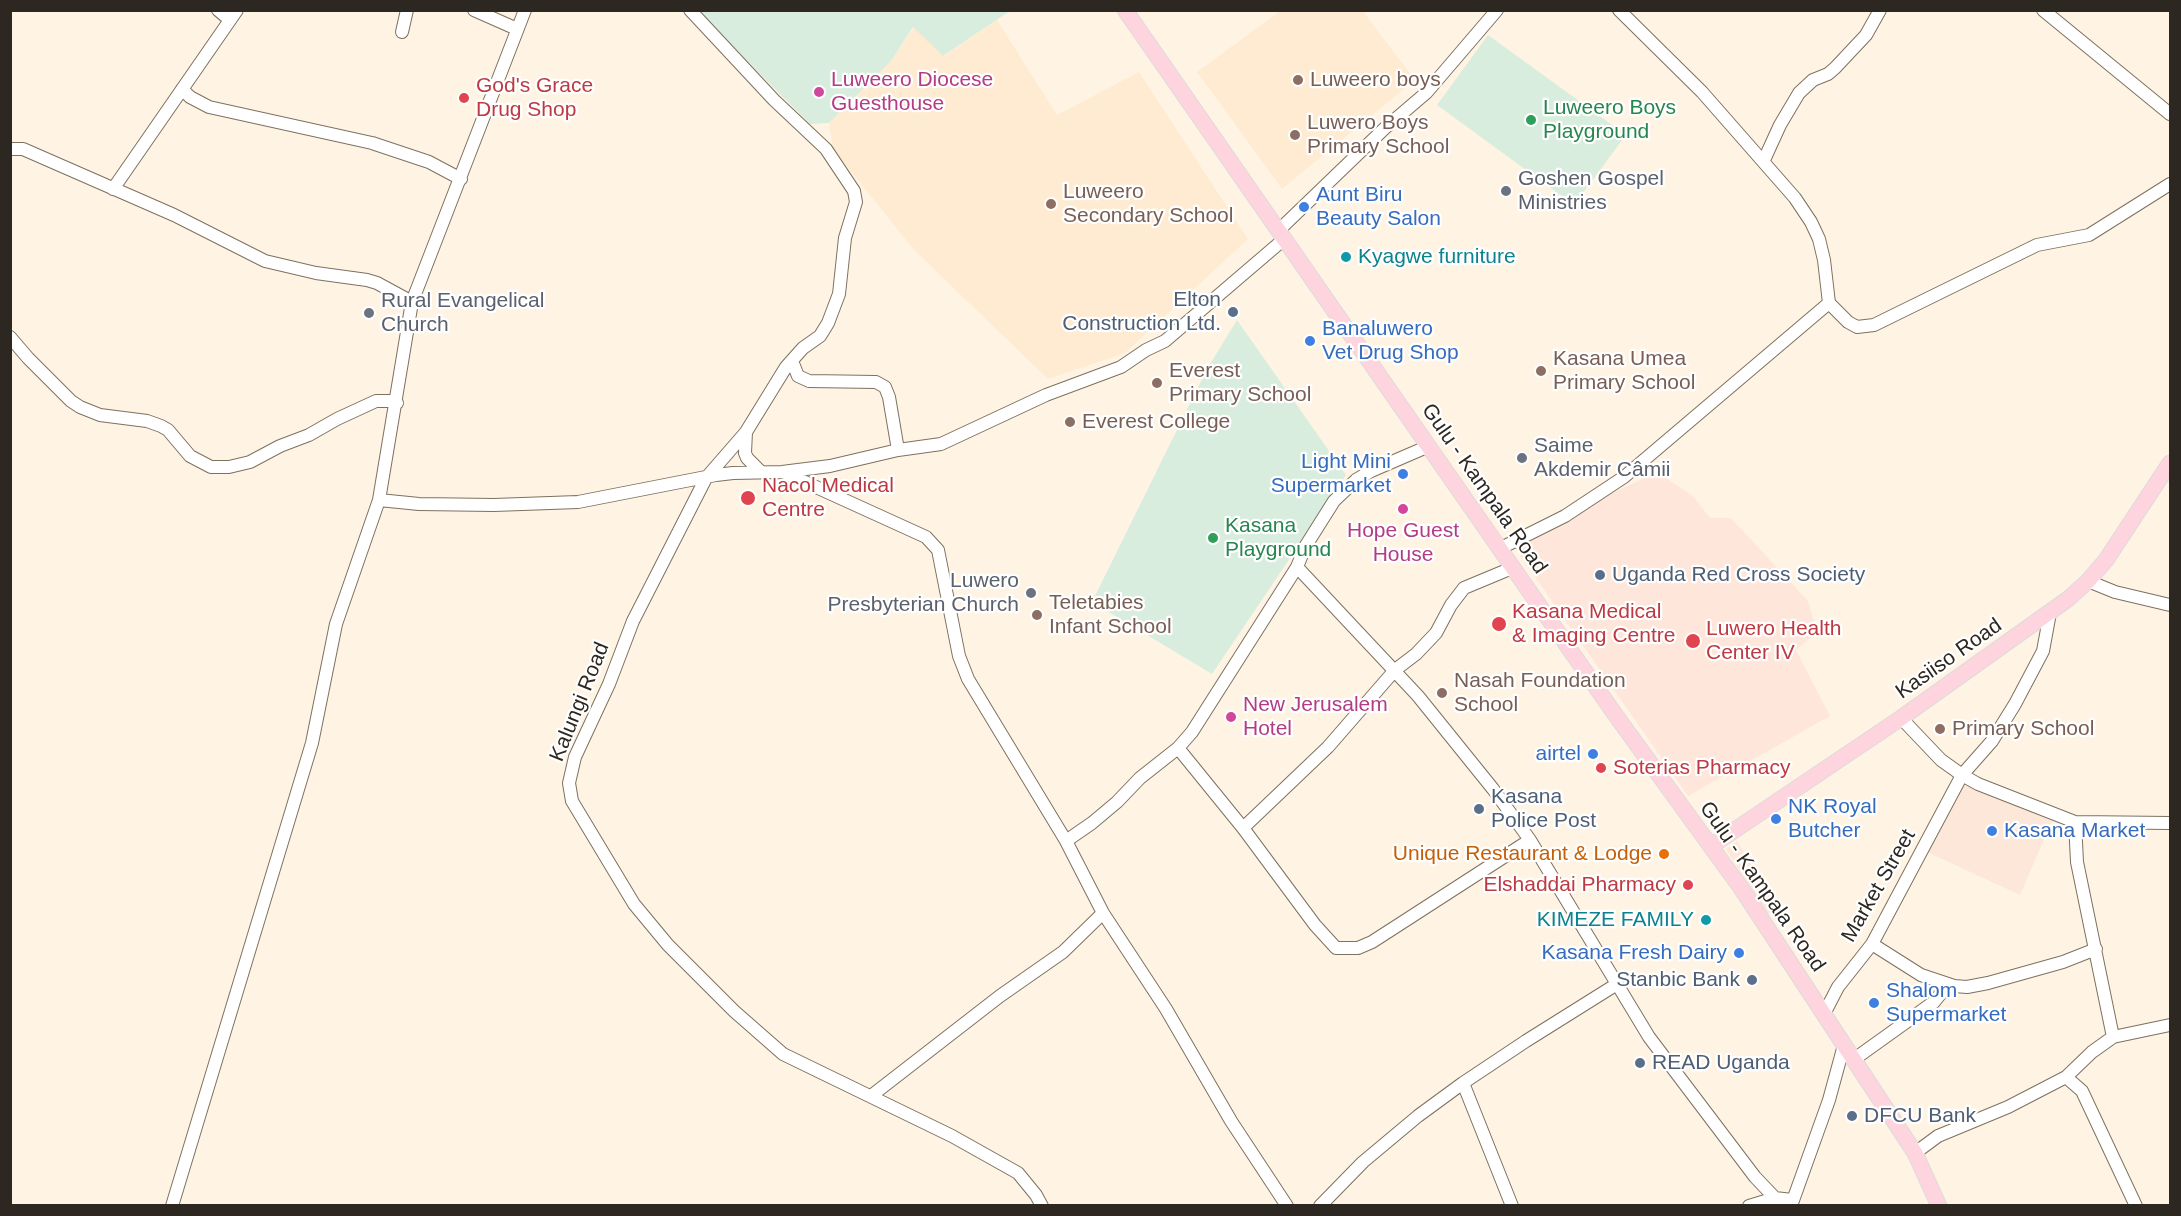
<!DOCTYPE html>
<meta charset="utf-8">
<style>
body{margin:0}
#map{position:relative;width:2181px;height:1216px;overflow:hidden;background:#fff4e4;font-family:Arial,sans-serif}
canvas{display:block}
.frame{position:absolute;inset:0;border:12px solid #2c2720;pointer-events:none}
</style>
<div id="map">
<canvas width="2181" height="1216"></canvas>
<div class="frame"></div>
</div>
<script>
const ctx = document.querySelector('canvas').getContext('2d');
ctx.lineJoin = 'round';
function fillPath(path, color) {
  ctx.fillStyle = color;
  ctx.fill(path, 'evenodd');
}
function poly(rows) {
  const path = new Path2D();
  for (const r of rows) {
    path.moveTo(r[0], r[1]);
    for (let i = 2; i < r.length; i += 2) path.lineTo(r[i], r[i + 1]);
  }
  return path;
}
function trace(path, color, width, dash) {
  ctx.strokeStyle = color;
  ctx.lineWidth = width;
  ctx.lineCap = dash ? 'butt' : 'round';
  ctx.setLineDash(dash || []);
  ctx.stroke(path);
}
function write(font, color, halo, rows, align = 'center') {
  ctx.font = font + ' Arial,sans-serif';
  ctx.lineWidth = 4.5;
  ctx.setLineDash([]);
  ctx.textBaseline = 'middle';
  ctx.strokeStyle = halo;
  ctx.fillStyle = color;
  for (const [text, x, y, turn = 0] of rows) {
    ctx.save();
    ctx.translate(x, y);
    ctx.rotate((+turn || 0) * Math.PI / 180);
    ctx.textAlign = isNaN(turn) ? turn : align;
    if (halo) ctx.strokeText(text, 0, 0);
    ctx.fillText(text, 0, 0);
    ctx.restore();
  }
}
const commercial = poly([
 [1965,786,1971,786,2052,821,2020,895,1927,852,1962,787],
 [1737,841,1777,908,1767,915,1726,849]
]);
const built = poly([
 [1362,10,1415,80,1282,189,1197,72,1280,11],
 [997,20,1057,115,1139,72,1248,239,1125,353,1048,379,914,250,833,149,829,123,891,61,914,27,944,56]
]);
const medical = poly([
 [1657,472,1693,496,1710,518,1731,518,1808,601,1817,632,1796,650,1830,716,1688,796,1510,541]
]);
const green = poly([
 [697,11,1010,11,943,56,913,27,891,61,829,123,810,124],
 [1488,35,1626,135,1574,205,1437,105],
 [1237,320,1346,475,1212,674,1092,602,1207,369]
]);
const minor = poly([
 [218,10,230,20],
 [474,10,517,29],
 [690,10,774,100,826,149,854,191,856,202,845,238,839,294,828,323,820,336,803,348,786,367,746,432,706,478,633,621,609,684,575,757,569,783,572,801,634,904,668,945,734,1011,783,1054,952,1136,1018,1173,1036,1195,1042,1206],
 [1619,10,1702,92,1795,198,1811,222,1819,239,1824,260,1829,303,1848,322,1857,327,1874,325,2037,245,2089,235,2170,184],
 [2043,10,2170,114],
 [402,32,407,10],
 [182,89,190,97,209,107,372,143,429,162,461,179],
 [10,149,23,149,174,215,265,261,316,273,367,280,377,283,412,302],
 [1764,160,1780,125,1799,93,1813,80,1828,74,1835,68,1866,35,1880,10],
 [113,189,237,10],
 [1278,231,1385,128,1426,93,1497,10],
 [10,337,28,358,71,401,80,407,100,415,147,421,161,426,168,430,190,456,211,467,229,467,250,462,280,446,309,435,337,419,376,401,391,401,397,403],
 [792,361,798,376,809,381,876,382,885,387,889,397,898,450],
 [746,432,745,453,747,458,761,472],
 [783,472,926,537,938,550,959,656,968,679,1066,841,1103,913,1166,1009,1231,1121,1287,1206],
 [379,500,419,504,494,505,578,502,716,475,733,473,782,472,830,466,898,450,941,444,1046,395,1121,367,1146,350,1165,341,1283,240],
 [1499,549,1565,516,1624,477,1829,303],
 [1297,567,1418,696,1493,789,1530,840,1649,1037,1755,1177,1775,1198],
 [2088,581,2115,592,2170,605],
 [1901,718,1941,760,1962,775,1978,784,2075,822,2170,823],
 [1178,748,1243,828,1315,925,1336,948,1358,948,1372,942,1530,840],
 [2075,822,2077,862,2113,1037],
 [1243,828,1328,747,1395,670,1416,654,1436,633,1451,605,1464,588,1512,568],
 [1066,841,1092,823,1117,802,1140,778,1178,748,1192,732,1297,567,1305,547,1334,501,1356,480,1371,471,1429,446],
 [1872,944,1921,975,1954,986,1967,987,1988,983,2063,962,2096,949],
 [1824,1014,1838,987,1872,944,1962,775,1992,741,2015,704,2043,651,2050,613],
 [1853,1060,1934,1002,1942,992,1954,986],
 [2066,1077,2082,1091,2136,1206],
 [1463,1083,1512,1206],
 [871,1096,1000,996,1063,952,1103,913],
 [1915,1153,1938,1136,2008,1107,2066,1077,2092,1052,2113,1037,2170,1025],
 [172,1206,312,743,336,624,379,500,412,302,525,10],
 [1320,1206,1363,1162,1418,1116,1463,1083,1526,1041,1617,984],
 [1749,1206,1775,1198,1792,1200],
 [1791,1206,1829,1100,1844,1045]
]);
const major = poly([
 [1125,10,1614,713,1741,888,1915,1153,1939,1206],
 [1711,846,1901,718,2068,599,2088,581,2106,560,2170,463]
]);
const markers = [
 [1298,80,6,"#8d6e63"],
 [819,92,6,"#d1479c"],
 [464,98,6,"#e0444e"],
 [1531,120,6,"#2e9e5b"],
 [1295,135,6,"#8d6e63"],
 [1506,191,6,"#6b7280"],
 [1051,204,6,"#8d6e63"],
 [1304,207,6,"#3f7fe0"],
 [1346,257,6,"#0f9aa8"],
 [1233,312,6,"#5c6f8a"],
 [369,313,6,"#6b7280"],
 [1310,341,6,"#3f7fe0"],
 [1541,371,6,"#8d6e63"],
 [1157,383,6,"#8d6e63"],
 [1070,422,6,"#8d6e63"],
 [1522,458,6,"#6b7280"],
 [1403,474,6,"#3f7fe0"],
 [748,498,8,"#e0444e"],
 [1403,509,6,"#d1479c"],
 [1213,538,6,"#2e9e5b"],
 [1600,575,6,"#5c6f8a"],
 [1031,593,6,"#6b7280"],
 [1037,615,6,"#8d6e63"],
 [1499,624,8,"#e0444e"],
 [1693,641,8,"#e0444e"],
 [1442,693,6,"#8d6e63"],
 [1231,717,6,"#d1479c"],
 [1940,729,6,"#8d6e63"],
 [1593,754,6,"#3f7fe0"],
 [1601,768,6,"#e0444e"],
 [1479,809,6,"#5c6f8a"],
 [1776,819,6,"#3f7fe0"],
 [1992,831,6,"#3f7fe0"],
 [1664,854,6,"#e8710a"],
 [1688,885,6,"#e0444e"],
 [1706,920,6,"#0f9aa8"],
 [1739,953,6,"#3f7fe0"],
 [1752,980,6,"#5c6f8a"],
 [1874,1003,6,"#3f7fe0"],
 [1640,1063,6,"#5c6f8a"],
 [1852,1116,6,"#5c6f8a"]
];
const hotelNames = [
 ["Luweero Diocese",831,80],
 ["Guesthouse",831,104],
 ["Hope Guest",1403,531,"center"],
 ["House",1403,555,"center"],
 ["New Jerusalem",1243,705],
 ["Hotel",1243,729]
];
const educationNames = [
 ["Luweero boys",1310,80],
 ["Luwero Boys",1307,123],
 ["Primary School",1307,147],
 ["Luweero",1063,192],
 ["Secondary School",1063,216],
 ["Kasana Umea",1553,359],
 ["Primary School",1553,383],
 ["Everest",1169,371],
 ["Primary School",1169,395],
 ["Everest College",1082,422],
 ["Teletabies",1049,603],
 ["Infant School",1049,627],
 ["Nasah Foundation",1454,681],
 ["School",1454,705],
 ["Primary School",1952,729]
];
const healthNames = [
 ["God's Grace",476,86],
 ["Drug Shop",476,110],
 ["Nacol Medical",762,486],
 ["Centre",762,510],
 ["Kasana Medical",1512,612],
 ["& Imaging Centre",1512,636],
 ["Luwero Health",1706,629],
 ["Center IV",1706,653],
 ["Soterias Pharmacy",1613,768],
 ["Elshaddai Pharmacy",1676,885,"right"]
];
const leisureNames = [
 ["Luweero Boys",1543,108],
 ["Playground",1543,132],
 ["Kasana",1225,526],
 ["Playground",1225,550]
];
const worshipNames = [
 ["Goshen Gospel",1518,179],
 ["Ministries",1518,203],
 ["Rural Evangelical",381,301],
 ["Church",381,325],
 ["Saime",1534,446],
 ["Akdemir Câmii",1534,470],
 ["Luwero",1019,581,"right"],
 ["Presbyterian Church",1019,605,"right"]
];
const shopNames = [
 ["Aunt Biru",1316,195],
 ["Beauty Salon",1316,219],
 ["Banaluwero",1322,329],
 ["Vet Drug Shop",1322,353],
 ["Light Mini",1391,462,"right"],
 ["Supermarket",1391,486,"right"],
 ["airtel",1581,754,"right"],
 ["NK Royal",1788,807],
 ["Butcher",1788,831],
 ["Kasana Market",2004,831],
 ["Kasana Fresh Dairy",1727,953,"right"],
 ["Shalom",1886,991],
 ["Supermarket",1886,1015]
];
const cultureNames = [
 ["Kyagwe furniture",1358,257],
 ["KIMEZE FAMILY",1694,920,"right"]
];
const serviceNames = [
 ["Elton",1221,300,"right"],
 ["Construction Ltd.",1221,324,"right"],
 ["Uganda Red Cross Society",1612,575],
 ["Kasana",1491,797],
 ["Police Post",1491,821],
 ["Stanbic Bank",1740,980,"right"],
 ["READ Uganda",1652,1063],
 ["DFCU Bank",1864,1116]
];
const streetNames = [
 ["Gulu - Kampala Road",1484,489,55],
 ["Kasiiso Road",1949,659,-35],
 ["Kalungi Road",580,702,-68],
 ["Market Street",1879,886,-60],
 ["Gulu - Kampala Road",1762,887,55]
];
const foodNames = [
 ["Unique Restaurant & Lodge",1652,854]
];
fillPath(commercial, '#fce7d8');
fillPath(built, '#feebd2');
fillPath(medical, '#fee6db');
fillPath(green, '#d8edde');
trace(minor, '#7d7160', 14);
trace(major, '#dddcdb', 17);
trace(minor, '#fff', 12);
trace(major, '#fed4df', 15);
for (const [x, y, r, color] of markers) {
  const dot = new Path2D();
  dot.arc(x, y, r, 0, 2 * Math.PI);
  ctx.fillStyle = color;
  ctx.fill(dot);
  trace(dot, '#fff', 2);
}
write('21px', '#b23c85', '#fff', hotelNames, 'left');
write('21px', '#785e54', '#fff', educationNames, 'left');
write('21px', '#be3a42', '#fff', healthNames, 'left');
write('21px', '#27864d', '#fff', leisureNames, 'left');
write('21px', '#5b616d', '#fff', worshipNames, 'left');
write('21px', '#366cbe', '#fff', shopNames, 'left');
write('21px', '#0d838f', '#fff', cultureNames, 'left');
write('21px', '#4e5e75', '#fff', serviceNames, 'left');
write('21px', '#2c2720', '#fff', streetNames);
write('21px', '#c56008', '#fff', foodNames, 'right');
</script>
